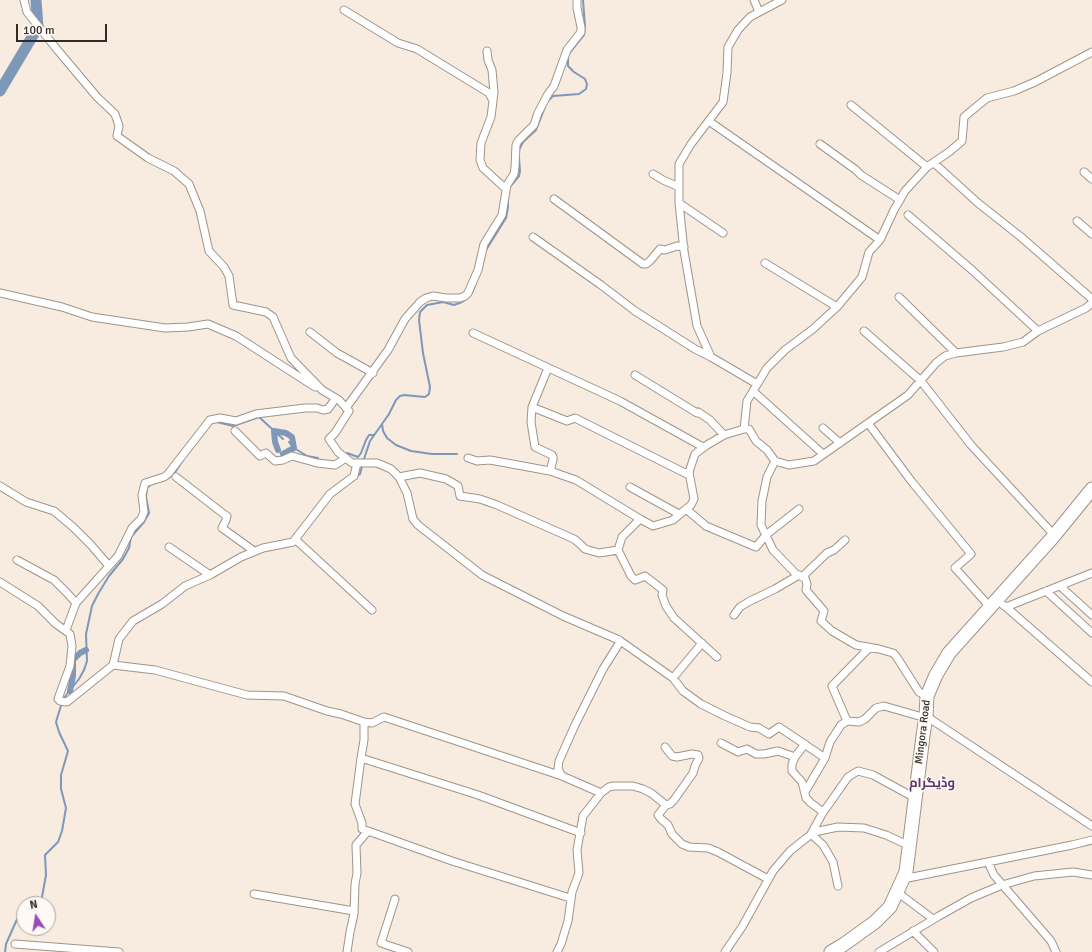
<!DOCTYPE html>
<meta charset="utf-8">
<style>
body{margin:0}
#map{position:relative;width:1092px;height:952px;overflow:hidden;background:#f8ebdf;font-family:Signika,sans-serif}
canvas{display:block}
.north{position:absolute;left:16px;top:896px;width:40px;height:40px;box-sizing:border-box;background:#fff9f5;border:1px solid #aca7a2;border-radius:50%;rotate:348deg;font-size:11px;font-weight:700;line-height:16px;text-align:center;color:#302b26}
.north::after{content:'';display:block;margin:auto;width:14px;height:18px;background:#9a4aba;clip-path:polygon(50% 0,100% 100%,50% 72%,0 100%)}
.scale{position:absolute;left:16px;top:24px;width:91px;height:18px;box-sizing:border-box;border:2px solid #302b26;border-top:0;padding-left:5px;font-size:12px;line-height:14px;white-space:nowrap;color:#302b26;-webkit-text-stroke:3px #fff9f5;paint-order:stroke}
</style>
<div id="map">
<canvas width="1092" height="952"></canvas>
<div class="north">N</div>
<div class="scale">100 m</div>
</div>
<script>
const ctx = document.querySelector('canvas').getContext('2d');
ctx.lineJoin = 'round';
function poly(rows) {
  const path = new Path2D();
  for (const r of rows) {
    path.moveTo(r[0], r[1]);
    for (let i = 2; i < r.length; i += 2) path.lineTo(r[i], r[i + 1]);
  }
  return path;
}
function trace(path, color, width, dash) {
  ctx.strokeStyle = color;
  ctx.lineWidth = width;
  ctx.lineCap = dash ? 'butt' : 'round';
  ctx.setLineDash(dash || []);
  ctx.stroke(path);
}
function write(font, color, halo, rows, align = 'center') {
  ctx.font = font + ' Signika,Cairo,sans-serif';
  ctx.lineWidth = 3;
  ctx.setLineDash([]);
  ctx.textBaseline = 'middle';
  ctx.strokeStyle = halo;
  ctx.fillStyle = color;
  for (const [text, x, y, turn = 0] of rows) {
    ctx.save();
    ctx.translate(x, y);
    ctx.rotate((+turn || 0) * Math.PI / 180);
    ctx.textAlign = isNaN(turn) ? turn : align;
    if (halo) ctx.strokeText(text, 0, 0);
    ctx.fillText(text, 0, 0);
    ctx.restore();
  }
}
const stream = poly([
 [548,101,553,96,579,94,586,89,587,84,585,79,574,72,568,66,568,55,584,35,585,26,583,0],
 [519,150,523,142,536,130,545,107],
 [509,188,519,176,520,171,519,158],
 [486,250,506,218,508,207,508,198],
 [472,293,476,283],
 [217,422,233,426,259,417,283,439],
 [382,424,383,431,387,438,396,445,411,451,432,454,457,454],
 [289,442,294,448,307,456,318,458],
 [347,453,358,457,361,453,366,440,369,435,374,435],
 [364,459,370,441,389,414,396,400,400,396,404,395,425,397,429,394,430,387,423,353,419,320,420,312,427,305,443,302,454,305,462,302,466,299],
 [356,477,360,474,362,466],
 [167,479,174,474,183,460],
 [36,904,42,897,46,875,45,855,58,842,62,831,66,808,61,789,61,775,68,751,59,732,56,722,63,699,79,679,84,670,87,661,86,634,92,606,98,594,109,576,123,559,129,548,131,537,144,522,149,513,146,497,147,488,151,484],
 [5,952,6,944,18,917,24,912]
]);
const canal = poly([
 [278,450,275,442,274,431,286,433,292,437,294,448,283,454],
 [70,691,73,676,73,660,80,653,86,650]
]);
const river = poly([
 [0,91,38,27,36,0]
]);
const street = poly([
 [24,0,27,12,55,47,97,97,115,114,119,126,117,136,148,158,174,171,189,184,200,211,209,251,224,267,229,276,233,305,266,312,273,317,291,358,322,390,339,400,349,411,335,433,329,439,338,452,352,463,377,463,391,469,399,477,407,493,413,519,418,525,482,575,563,616,619,640,673,678,683,691,701,704,725,716,750,727,759,728,769,734,779,727,825,758],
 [754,0,759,12],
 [344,10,398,43,417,49,489,93,493,101,491,117,481,143,480,160,483,168,506,189],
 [487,51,488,60,492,70,494,92,493,100],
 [1092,52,1035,82,1014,91,987,98,964,117,962,141,949,152,927,167,905,191,894,210,880,240,869,252,862,277,837,307,813,329,785,350,767,368,747,401,744,429,749,429,756,441,767,450,775,461,789,465,814,461,908,395,936,363,945,356,956,353,1003,347,1023,342,1038,331,1086,308,1092,303],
 [851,105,927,167],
 [713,124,880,240],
 [820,144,856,170,861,175,900,200],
 [934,163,978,203,1021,237,1092,299],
 [1084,172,1092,179],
 [653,174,663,180,679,187],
 [554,199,643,264,646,264,650,261,660,249,665,250,677,246,684,247],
 [679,203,723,233],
 [908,215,972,270,1038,331],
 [1077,221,1092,234],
 [533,237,601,285,635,311,695,349,711,357],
 [765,263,837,307],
 [0,293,62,307,92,317,165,328,188,327,208,324,236,336,315,387],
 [899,297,956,353],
 [864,331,921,381,971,445,1054,535],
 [310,332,337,353,373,373],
 [473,333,620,401,703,447],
 [548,368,532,407,531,422,535,447,552,455,553,457,553,460,550,471],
 [635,375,697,413,698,412,710,420,724,435],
 [757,384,711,357,697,326,684,251,679,203,679,164,691,144,723,102,727,73,728,47,738,30,750,17,782,0],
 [753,391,823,454],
 [532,407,567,421,575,418,689,475],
 [346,408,388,350,405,319,420,302,426,298,433,296,446,298,460,298,465,296,468,293,478,270,484,244,502,215,507,185,514,174,515,167,516,145,518,141,534,125,538,113,548,94,554,86,567,50,581,32,581,27,577,8,577,0],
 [868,423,912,482,971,554,955,568,990,607],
 [823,428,840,443],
 [235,431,260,456,266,453,275,461,283,460,292,456,317,463,335,465,346,458],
 [468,458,477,461,490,460,550,471,576,480,640,519],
 [775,461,767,477,762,501,761,525,773,550,796,574,805,578,807,584,806,590,824,611,821,621,832,631,856,645,879,649,893,653,896,656,919,692,927,696],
 [176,477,225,515,227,516,226,520,222,528,254,551],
 [399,477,420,473,446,479,458,486,460,496,480,499,497,505,574,539,580,544,585,549,599,553,618,550,622,537,640,519,653,526,673,520,686,509,691,505,694,499,689,472,695,454,707,445,724,435,744,429],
 [0,486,26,502,54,511,73,527,91,545,109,566],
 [630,487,679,514],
 [686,509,706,526,756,547,766,535,799,509],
 [295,539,372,610],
 [169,547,210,575],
 [618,550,631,576,635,580,645,576,663,590,662,595,666,606,674,618,717,657],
 [17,560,54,580,67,593,76,603],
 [802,577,827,553,834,550,845,540],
 [0,582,38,606,56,624,70,634,72,646,70,666,59,696,58,699,60,701,67,702,113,665,155,670,247,695,284,696,327,711,341,714,364,722,364,740,361,758,478,795,581,833],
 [1060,586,1092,615],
 [1046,591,1092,633],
 [1003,605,1006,607,1092,573],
 [1006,607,1092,682],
 [734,615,740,607,750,601,775,589,799,575],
 [66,630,76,603,118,556,132,528,141,519,144,512,142,495,145,483,164,477,168,474,210,420,220,418,236,421,256,414,305,408,317,408,323,410,328,409,336,398],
 [113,665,119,639,133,621,162,604,185,586,210,575,241,557,263,548,293,542,330,494,354,476,357,463],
 [673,678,702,643],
 [926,716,1092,826],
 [847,721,832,686,869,648],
 [364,722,372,723,384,717,562,776],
 [721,743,738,752,747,749,756,754,764,754,778,751,795,757,792,764,792,771,802,782,806,798,811,803,823,812],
 [665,747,672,756,677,757,692,754,698,755,699,758,695,766,693,773,674,800,670,804,666,805],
 [795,757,805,744],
 [361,758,355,804,362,823,362,829,368,831],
 [805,792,825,758,830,742,841,725,847,721,859,722,865,719,876,708,884,706,926,718],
 [601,793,609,787,614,786,633,786,643,789,651,793,666,805,658,815,661,819,668,825,672,834,682,844,689,847,708,848,718,852,768,879],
 [988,862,994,875,1051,941,1056,952],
 [903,879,1072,845,1092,840],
 [838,886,833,862,823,845,811,834,822,814,848,777,858,771,873,775,915,798],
 [897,892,933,919],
 [254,894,354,911],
 [395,899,381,943,408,952],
 [913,931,934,952],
 [15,944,119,952],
 [347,952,350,932,354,914,355,884,357,873,356,845,368,831,452,861,570,898],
 [557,952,561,944,568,921,572,892,579,873,577,850,583,816,601,793,562,776,558,769,559,761,575,725,603,669,620,642,619,640],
 [725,952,742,927,773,871,790,851,814,832,838,827,864,828,886,835,910,846],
 [879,952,939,916,971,898,1002,885,1034,876,1073,872,1092,875]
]);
const highway = poly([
 [831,952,843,945,875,922,890,907,906,872,923,736,926,716,927,696,936,675,949,653,1053,537,1092,489]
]);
const streetNames = [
 ["Mingora Road",923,732,-83]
];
const quarterNames = [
 ["وڈیگرام",932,784]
];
trace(stream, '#7e98ba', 2);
trace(canal, '#7e98ba', 6);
trace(river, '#7e98ba', 11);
trace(street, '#a09489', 9);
trace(highway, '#a09489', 15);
trace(street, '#fff', 7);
trace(highway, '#fff', 13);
write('11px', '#302b26', '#fff9f5', streetNames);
write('bold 13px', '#5c356c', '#fff9f5', quarterNames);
</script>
